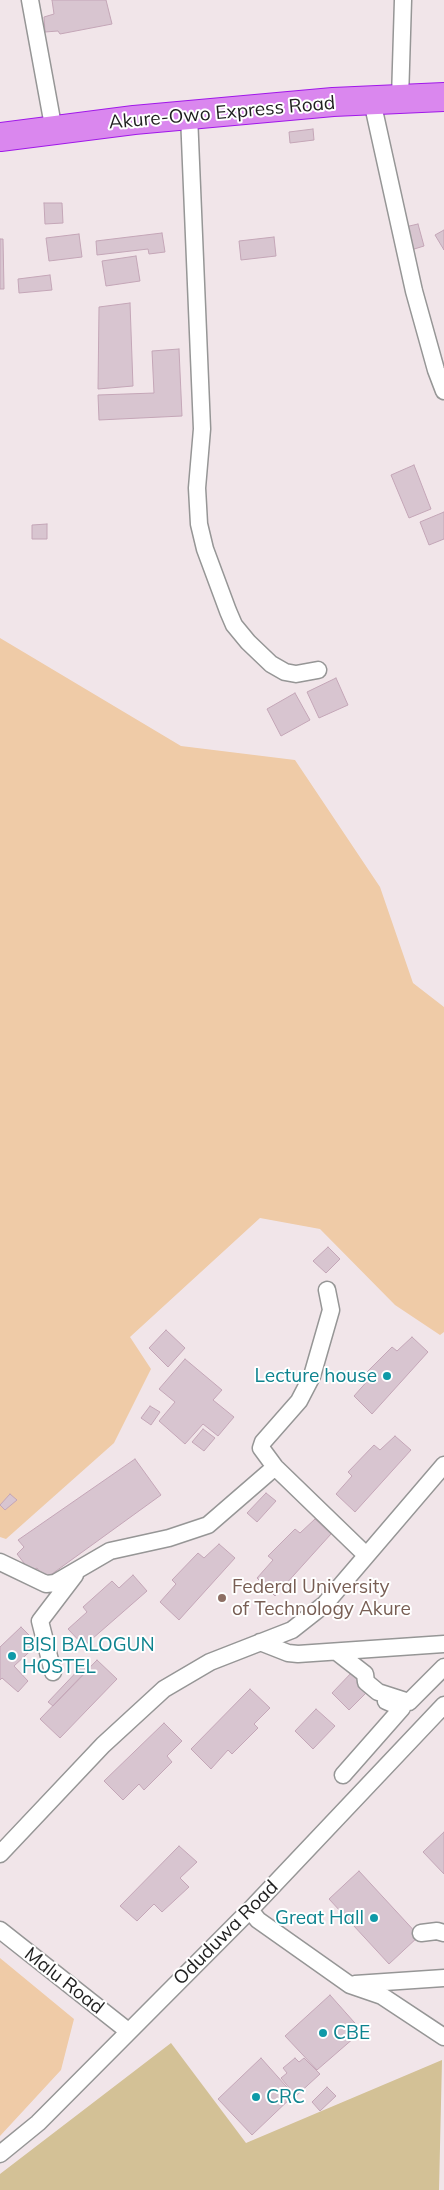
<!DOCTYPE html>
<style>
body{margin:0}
canvas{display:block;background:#f1e5e9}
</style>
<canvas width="444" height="2190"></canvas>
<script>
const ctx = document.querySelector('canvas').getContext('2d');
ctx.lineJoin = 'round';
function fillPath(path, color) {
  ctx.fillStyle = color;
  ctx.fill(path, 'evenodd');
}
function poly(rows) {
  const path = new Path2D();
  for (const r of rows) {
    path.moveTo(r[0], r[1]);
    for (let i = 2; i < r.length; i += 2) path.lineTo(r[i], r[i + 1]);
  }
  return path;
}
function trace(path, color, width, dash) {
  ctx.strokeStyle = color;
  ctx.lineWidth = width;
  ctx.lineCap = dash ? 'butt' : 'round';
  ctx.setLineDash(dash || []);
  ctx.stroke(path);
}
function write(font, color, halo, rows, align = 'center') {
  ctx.font = font + ' Mulish,sans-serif';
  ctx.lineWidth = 4;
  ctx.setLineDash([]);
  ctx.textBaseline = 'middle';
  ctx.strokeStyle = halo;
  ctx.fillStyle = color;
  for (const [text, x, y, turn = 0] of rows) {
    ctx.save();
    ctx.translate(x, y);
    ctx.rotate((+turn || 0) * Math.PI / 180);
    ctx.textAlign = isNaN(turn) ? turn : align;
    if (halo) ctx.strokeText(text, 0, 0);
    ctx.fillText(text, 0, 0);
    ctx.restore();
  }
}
const grass = poly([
 [0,638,181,746,295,760,380,887,413,983,444,1007,444,1332,440,1335,395,1305,320,1229,260,1218,130,1337,151,1369,114,1443,6,1539,0,1537],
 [0,1958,74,2019,61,2070,0,2136]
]);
const forest = poly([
 [171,2043,246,2143,442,2060,439,2190,0,2190,0,2174]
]);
const building = poly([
 [52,0,106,0,112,24,60,34,58,31,45,32,44,17,54,14,52,0],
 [313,129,314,140,290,143,289,132,313,129],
 [44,203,62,203,63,223,45,224,44,203],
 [418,224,424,246,411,250,405,227,418,224],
 [444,230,444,250,435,235,444,230],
 [162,233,165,252,149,254,148,249,97,255,96,241,162,233],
 [79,234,82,257,49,261,46,238,79,234],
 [274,237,276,256,241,260,239,241,274,237],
 [0,239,3,239,4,289,0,289,0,239],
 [136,256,140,281,106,286,102,261,136,256],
 [50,275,52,290,19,293,18,279,50,275],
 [130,303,133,386,98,389,99,307,130,303],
 [179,349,182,416,99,420,98,395,154,393,152,351,179,349],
 [414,465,431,509,409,518,391,475,414,465],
 [444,512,444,539,429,545,420,522,444,512],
 [47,524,47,539,32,539,32,525,47,524],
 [336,678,348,705,319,718,307,692,336,678],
 [295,693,310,720,281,736,267,709,295,693],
 [328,1247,340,1259,326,1273,313,1261,328,1247],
 [166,1330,185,1348,168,1367,149,1348,166,1330],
 [412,1337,428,1352,372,1414,354,1396,370,1378,365,1374,392,1347,397,1351,412,1337],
 [185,1359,222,1390,213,1400,234,1417,218,1436,203,1424,185,1444,159,1421,175,1402,159,1389,185,1359],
 [150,1406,160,1412,151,1425,141,1418,150,1406],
 [203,1429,215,1438,204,1451,192,1442,203,1429],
 [395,1436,411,1450,355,1512,336,1494,352,1476,348,1472,374,1445,380,1450,395,1436],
 [135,1459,161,1495,45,1579,37,1568,31,1572,17,1554,24,1547,18,1540,135,1459],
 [266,1493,276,1501,257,1522,247,1513,266,1493],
 [10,1494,17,1500,5,1510,0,1505,10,1494],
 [315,1519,331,1534,275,1596,257,1578,273,1560,268,1556,295,1529,300,1533,315,1519],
 [219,1544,235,1558,179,1620,160,1602,176,1584,172,1580,198,1553,204,1558,219,1544],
 [133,1575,147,1591,84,1646,68,1629,87,1612,83,1607,112,1581,119,1588,133,1575],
 [21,1627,38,1644,14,1666,28,1681,18,1692,2,1678,0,1680,0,1647,21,1627],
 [97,1660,117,1679,60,1738,40,1719,97,1660],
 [83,1665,88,1670,53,1706,48,1702,83,1665],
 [354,1670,372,1687,349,1710,332,1693,354,1670],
 [250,1689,270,1708,254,1724,258,1728,232,1754,228,1750,211,1769,191,1749,250,1689],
 [316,1709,335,1726,313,1749,295,1731,316,1709],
 [164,1723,182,1741,167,1756,172,1762,144,1790,139,1784,123,1800,104,1781,164,1723],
 [444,1832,444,1874,423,1852,444,1832],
 [179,1846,197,1862,180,1878,189,1887,162,1912,154,1904,137,1921,120,1906,179,1846],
 [359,1871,419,1936,389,1964,329,1899,359,1871],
 [330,1995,362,2031,317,2070,285,2036,330,1995],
 [261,2058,294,2095,252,2135,218,2099,261,2058],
 [295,2058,299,2062,304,2058,320,2074,296,2096,281,2078,287,2073,283,2068,295,2058],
 [327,2087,336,2096,320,2111,312,2102,327,2087]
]);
const street = poly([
 [30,0,54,131],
 [400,99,403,0],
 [372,101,414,291,436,370,444,391],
 [189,115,202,429,197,488,199,524,205,549,228,611,234,625,248,642,271,664,285,672,296,674,318,670],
 [327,1290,331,1310,312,1376,299,1401,263,1442,261,1448,275,1467,366,1555],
 [0,1562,46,1584,55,1583,110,1551,169,1538,208,1525,275,1467],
 [260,1642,288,1653,298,1654,444,1644],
 [338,1653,365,1674,366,1682,378,1692,409,1702,444,1667],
 [53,1672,40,1621,75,1575],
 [343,1775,402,1708,386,1701],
 [0,1854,103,1745,164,1689,210,1662,292,1630,325,1604,444,1465],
 [250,1910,258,1920,350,1985,382,1996,444,2037],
 [0,1930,128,2031],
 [421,1933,437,1931,444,1933],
 [355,1984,444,1978],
 [0,2154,38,2123,250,1910,444,1705]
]);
const highway = poly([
 [0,137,134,120,333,102,444,97]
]);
const markers = [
 [387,1376,5,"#0f9aa8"],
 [222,1598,5,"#8d6e63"],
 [12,1656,5,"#0f9aa8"],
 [374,1918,5,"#0f9aa8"],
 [323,2033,5,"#0f9aa8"],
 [256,2097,5,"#0f9aa8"]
];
const streetNames = [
 ["Akure-Owo Express Road",222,113,-5],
 ["Oduduwa Road",226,1933,-45],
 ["Malu Road",64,1981,38]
];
const cultureNames = [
 ["Lecture house",377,1376,"right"],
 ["BISI BALOGUN",22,1645],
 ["HOSTEL",22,1667],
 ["Great Hall",364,1918,"right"],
 ["CBE",333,2033],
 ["CRC",266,2097]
];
const educationNames = [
 ["Federal University",232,1587],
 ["of Technology Akure",232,1609]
];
fillPath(grass, '#efcba7');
fillPath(forest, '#d3c196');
fillPath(building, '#d8c5d0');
trace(building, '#c4a6b7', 1);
trace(street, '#969696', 19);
trace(highway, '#a018e9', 30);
trace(street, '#fff', 16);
trace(highway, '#da87ee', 28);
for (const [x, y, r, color] of markers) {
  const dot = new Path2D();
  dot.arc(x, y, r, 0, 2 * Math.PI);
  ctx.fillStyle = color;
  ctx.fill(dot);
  trace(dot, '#fff', 2);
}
write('19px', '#1f1f1f', '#fff', streetNames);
write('19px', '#0d838f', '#fff', cultureNames, 'left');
write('19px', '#785e54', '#fff', educationNames, 'left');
</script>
